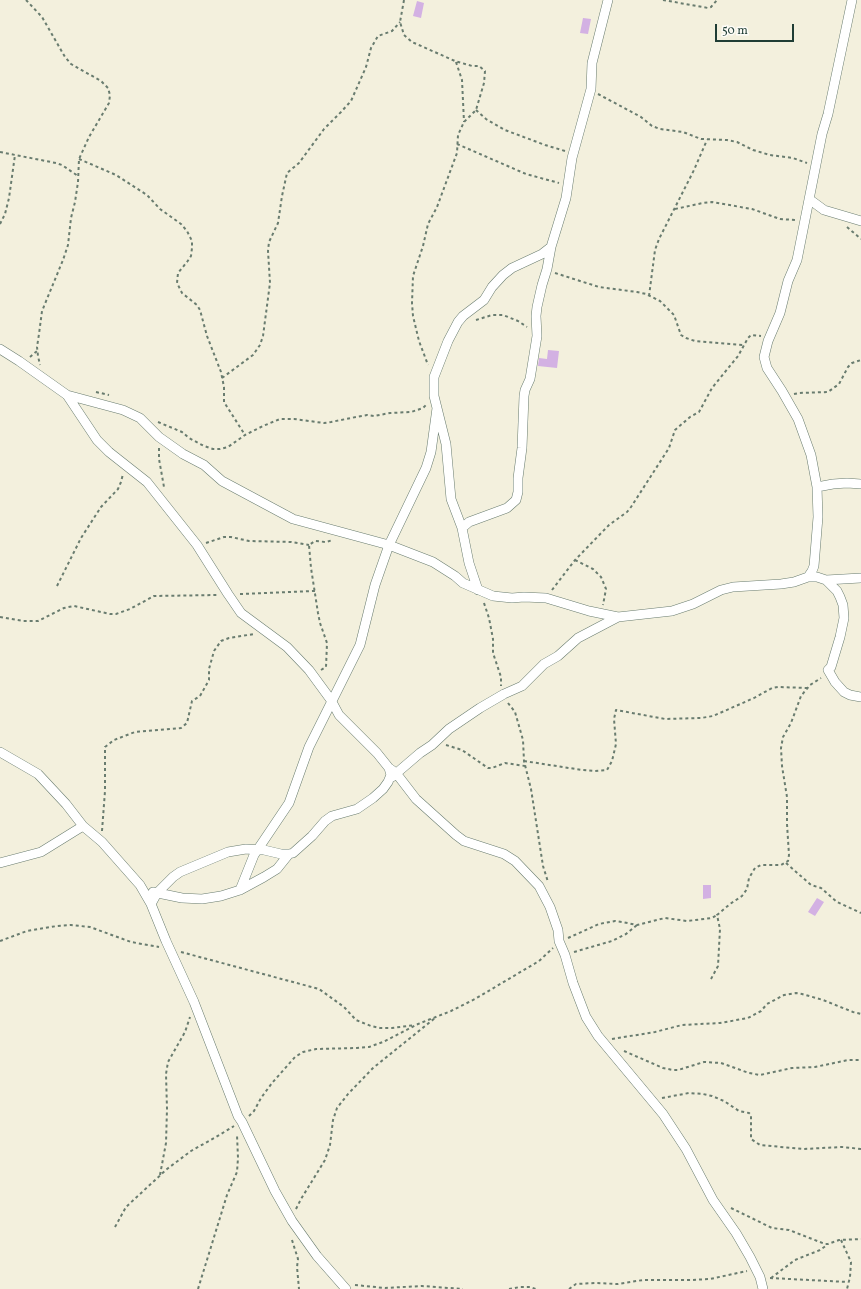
<!DOCTYPE html>
<style>
body{margin:0}
#map{position:relative;width:861px;height:1289px;overflow:hidden;background:#f3f0dd;font-family:Vollkorn,serif}
canvas{display:block}
.scale{position:absolute;left:715px;top:24px;width:79px;height:18px;box-sizing:border-box;border:2px solid #1f3d34;border-top:0;padding-left:5px;font-size:12px;line-height:14px;white-space:nowrap;color:#1f3d34;-webkit-text-stroke:3px #fdfcf7;paint-order:stroke}
</style>
<div id="map">
<canvas width="861" height="1289"></canvas>
<div class="scale">50 m</div>
</div>
<script>
const ctx = document.querySelector('canvas').getContext('2d');
ctx.lineJoin = 'round';
function fillPath(path, color) {
  ctx.fillStyle = color;
  ctx.fill(path, 'evenodd');
}
function poly(rows) {
  const path = new Path2D();
  for (const r of rows) {
    path.moveTo(r[0], r[1]);
    for (let i = 2; i < r.length; i += 2) path.lineTo(r[i], r[i + 1]);
  }
  return path;
}
function trace(path, color, width, dash) {
  ctx.strokeStyle = color;
  ctx.lineWidth = width;
  ctx.lineCap = dash ? 'butt' : 'round';
  ctx.setLineDash(dash || []);
  ctx.stroke(path);
}
const building = poly([
 [417,1,424,3,421,18,413,16],
 [583,18,591,19,588,34,580,33],
 [548,350,559,351,557,368,538,366,539,358,547,359],
 [703,885,711,885,711,898,703,899],
 [817,898,824,902,815,916,808,912]
]);
const path = poly([
 [26,0,42,17,65,57,71,64,101,81,108,88,110,95,109,103,89,137,79,159,78,182,75,202,71,218,68,245,63,260,42,311,39,334,37,347,38,356,40,365],
 [404,0,400,22,404,35,412,42,455,61,472,66,479,66,485,71,484,83,476,110,464,122,458,135,457,153,437,207,428,224,423,246,413,276,412,303,413,316,419,341,428,365],
 [663,0,708,8,711,7,717,0],
 [456,62,462,80,464,122],
 [598,94,641,117,652,126,660,129,683,132,701,139,727,140,737,142,753,150,770,155,793,158,807,163],
 [476,110,486,119,505,130,545,145,565,151],
 [457,144,526,174,559,183],
 [0,152,56,163,62,165,78,176],
 [79,159,116,175,147,195,160,209,181,224,187,231,192,241,192,248,191,256,187,262,178,273,177,283,182,293,197,305,200,310,207,336,221,372,224,387,224,402,245,435],
 [675,209,703,203,712,202,752,209,780,219,795,220],
 [0,224,5,214,9,198,15,155],
 [847,227,861,239],
 [555,273,599,287,637,292,646,294,660,301,674,315,681,335,686,338,695,341,743,345],
 [649,296,655,250,659,239,694,170,707,140],
 [476,320,492,315,503,315,518,321,527,327],
 [30,357,37,351],
 [222,378,253,355,260,345,263,336,270,283,268,251,269,242,278,223,282,196,287,173,299,163,324,129,341,112,351,101,366,67,371,48,378,36,392,31,400,22],
 [96,392,109,395],
 [794,394,799,393,828,392,839,384,848,367,852,363,861,360],
 [158,422,182,432,189,438,204,446,213,449,220,449,228,447,245,435,263,426,280,419,294,419,324,423,331,422,356,417,367,415,374,416,390,413,411,412,423,408,427,404],
 [159,448,159,459,164,487],
 [206,543,224,537,231,537,249,541,291,542,309,545],
 [575,560,593,569,601,577,606,589,603,605],
 [57,586,81,538,101,507,118,489,121,482,123,474],
 [552,590,575,560,609,525,627,512,631,507,669,448,675,430,690,417,699,412,712,388,738,356,748,338,751,335,761,336],
 [240,594,315,591],
 [484,603,489,618,493,639,493,653,501,677,501,686],
 [0,617,23,621,38,621,64,608,74,606,110,614,116,614,130,609,154,596,218,595],
 [321,670,326,667,327,643,320,623,318,613,311,568,309,545,315,541,326,542,333,540],
 [508,703,515,712,523,740,524,761,531,789,543,866,548,882],
 [446,745,462,750,488,768,492,768,505,763,525,766],
 [524,761,582,770,594,771,607,770,612,761,616,744,614,719,616,710,665,719,701,718,713,716,754,698,772,688,778,687,807,688],
 [102,831,105,791,105,747,114,740,135,732,181,728,187,723,192,701,200,696,209,680,209,669,214,651,221,641,229,638,254,634],
 [786,863,811,885,821,888,837,902,861,913],
 [568,938,599,924,615,921,622,922,637,925,665,918,687,921,712,918,717,915],
 [0,941,27,931,57,926,71,925,90,927,131,942,159,947],
 [181,952,319,989,344,1007,356,1020,371,1026,380,1028,392,1028,415,1025],
 [574,952,612,941,626,934,637,925],
 [711,979,718,966,720,929,717,915,730,904,742,896,747,889,749,878,755,868,761,865,781,865,788,861,789,855,787,824,787,797,782,766,781,748,783,737,791,723,801,696,810,685,821,678],
 [612,1039,655,1032,682,1025,720,1023,748,1018,761,1011,767,1004,784,995,796,993,802,994,823,1000,853,1012,861,1014],
 [624,1051,663,1068,673,1070,678,1070,704,1062,721,1063,749,1073,760,1075,792,1068,815,1067,848,1060,861,1060],
 [662,1098,689,1093,703,1094,712,1096,724,1101,739,1111,749,1113,751,1115,751,1139,760,1145,803,1149,842,1147,861,1149],
 [249,1116,254,1111,261,1098,272,1083,295,1057,303,1052,316,1049,357,1048,369,1047,383,1042,418,1024,451,1011,475,999,539,961,553,948],
 [160,1175,166,1143,167,1109,166,1074,168,1062,185,1032,190,1017],
 [731,1208,772,1228,789,1230,825,1244,828,1244,839,1240,861,1239],
 [296,1209,301,1199,325,1160,330,1145,333,1120,337,1108,348,1094,373,1068,435,1018],
 [115,1227,126,1207,167,1169,191,1151,216,1137,234,1126],
 [292,1240,298,1259,297,1267,299,1289],
 [841,1240,851,1262,850,1277,847,1289],
 [770,1278,848,1282],
 [771,1278,795,1260,820,1250,827,1245],
 [355,1285,385,1288,422,1286,463,1289],
 [198,1289,227,1195,237,1172,238,1158,237,1135],
 [509,1289,520,1287,530,1287,536,1289],
 [569,1289,576,1284,595,1283,618,1284,643,1280,692,1280,710,1279,747,1271]
]);
const street = poly([
 [809,199,824,210,861,221],
 [0,349,19,361,67,395,97,440,109,452,147,482,197,545,228,594,241,613,287,647,309,670,331,700,339,715,377,753,389,768,391,775,388,782,383,789,373,798,357,809,332,816,325,821,312,836,293,853,289,854,281,854,264,850,246,849,228,852,180,872,173,877,157,893,151,904],
 [67,395,123,410,140,418,159,437,183,454,204,465,222,481,293,519,389,545,433,562,455,576,463,583,493,596,512,598,524,597,546,598,589,611,618,617,672,611,693,604,721,590,733,587,781,584,794,582,808,577,817,577,826,580,861,578],
 [817,487,833,484,847,483,861,484],
 [462,528,469,522,507,508,516,500,518,492,518,478,522,448,524,396,525,390,530,379,537,336,536,316,537,307,542,285,547,269,551,247,566,198,572,158,591,89,592,63,608,0],
 [808,577,812,571,814,566,818,517,817,487,811,455,798,419,782,391,767,368,764,357,768,341,780,313,788,281,797,260,822,134,828,114,852,0],
 [826,580,837,591,840,597,843,605,844,618,840,637,831,667,828,670,835,682,844,692,850,695,861,697],
 [478,590,469,563,462,528,451,499,446,444,434,396,434,377,448,341,458,322,463,316,484,300,492,287,503,275,512,268,542,254,551,247],
 [0,752,38,774,66,804,83,826,102,842,140,885,151,904,166,941,194,1002,238,1116,242,1122,275,1191,292,1221,317,1256,346,1289],
 [389,768,396,773,416,799,456,835,464,841,504,854,515,861,539,886,550,907,558,930,559,941,565,955,573,983,586,1017,598,1036,663,1114,686,1149,713,1200,736,1233,750,1257,760,1277,763,1289],
 [392,777,420,753,432,745,449,729,480,708,504,694,522,686,544,664,558,656,578,638,618,617],
 [0,863,41,852,83,826],
 [240,890,254,855,289,803,309,747,360,645,375,585,389,545,426,468,431,452,437,408],
 [153,892,182,898,202,899,221,896,240,890,264,877,277,869,289,854]
]);
fillPath(building, '#d3b1e3');
trace(street, '#697c6f', 10);
trace(path, '#697c6f', 2, [3, 3]);
trace(street, '#fff', 9);
</script>
